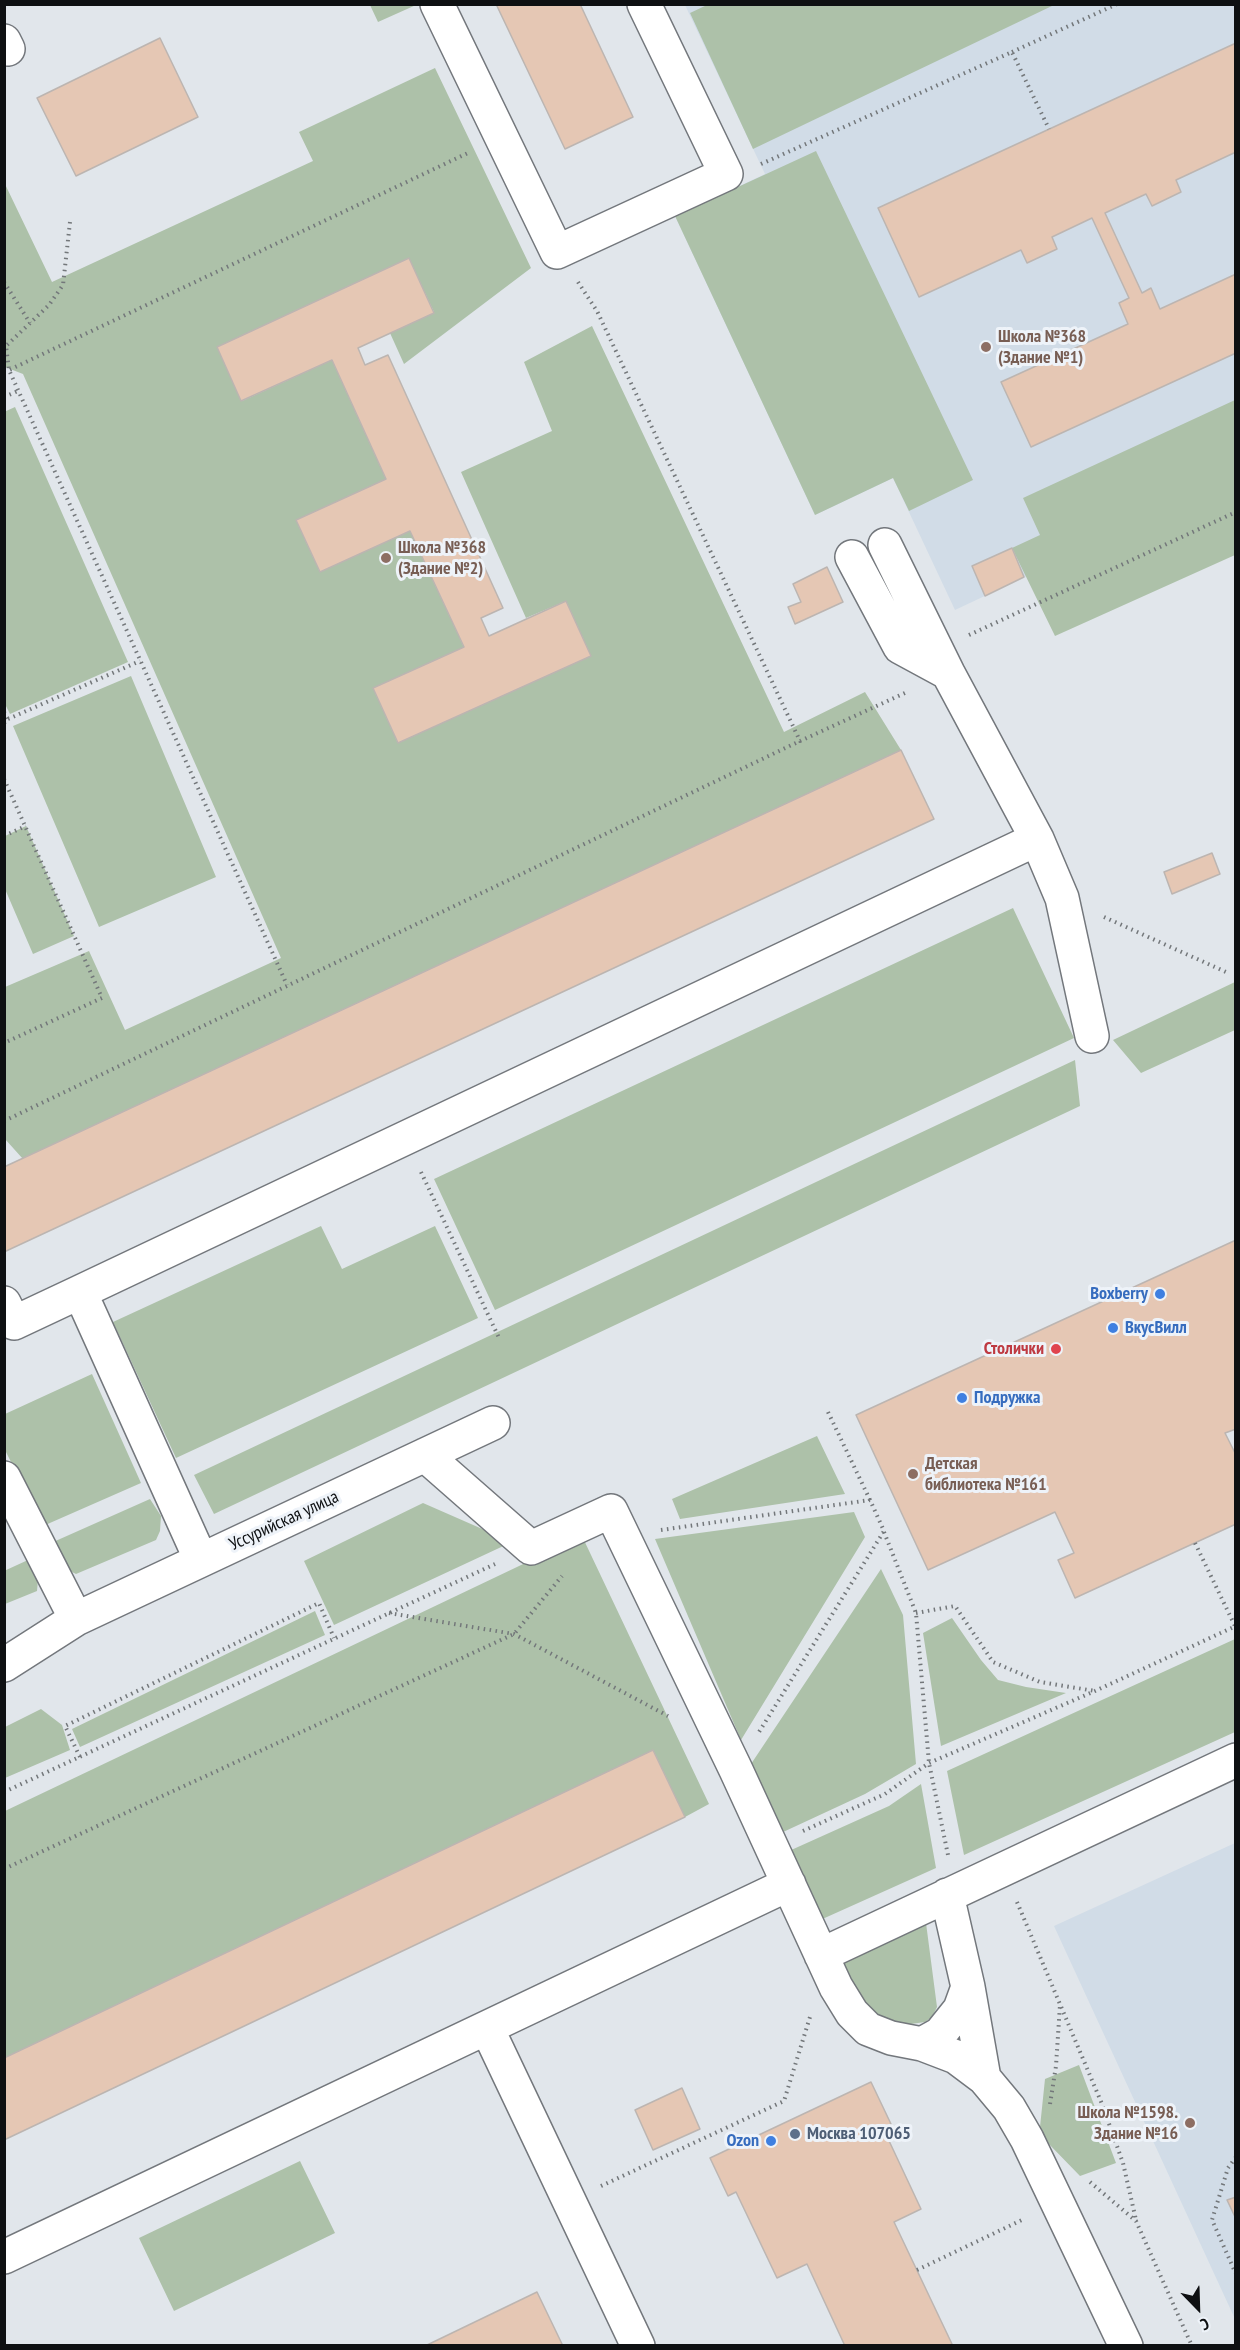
<!DOCTYPE html>
<meta charset="utf-8">
<style>
body{margin:0}
#map{position:relative;width:1240px;height:2350px;overflow:hidden;background:#e1e6eb;font-family:"PT Sans Narrow",sans-serif}
canvas{display:block}
.frame{position:absolute;inset:0;border:6px solid #0e1012;pointer-events:none}
.north{position:absolute;left:1168px;top:2278px;width:60px;height:60px;-webkit-text-stroke:4px #eef3f9;paint-order:stroke;rotate:157deg;font-size:16px;font-weight:700;line-height:24px;text-align:center;color:#0e1012}
.north::after{content:'';display:block;margin:auto;width:21px;height:27px;background:#0e1012;clip-path:polygon(50% 0,100% 100%,50% 72%,0 100%)}
</style>
<div id="map">
<canvas width="1240" height="2350"></canvas>
<div class="frame"></div>
<div class="north">С</div>
</div>
<script>
const ctx = document.querySelector('canvas').getContext('2d');
ctx.lineJoin = 'round';
function fillPath(path, color) {
  ctx.fillStyle = color;
  ctx.fill(path, 'evenodd');
}
function poly(rows) {
  const path = new Path2D();
  for (const r of rows) {
    path.moveTo(r[0], r[1]);
    for (let i = 2; i < r.length; i += 2) path.lineTo(r[i], r[i + 1]);
  }
  return path;
}
function trace(path, color, width, dash) {
  ctx.strokeStyle = color;
  ctx.lineWidth = width;
  ctx.lineCap = dash ? 'butt' : 'round';
  ctx.setLineDash(dash || []);
  ctx.stroke(path);
}
function write(font, color, halo, rows, align = 'center') {
  ctx.font = font + ' "PT Sans Narrow",sans-serif';
  ctx.lineWidth = 6;
  ctx.setLineDash([]);
  ctx.textBaseline = 'middle';
  ctx.strokeStyle = halo;
  ctx.fillStyle = color;
  for (const [text, x, y, turn = 0] of rows) {
    ctx.save();
    ctx.translate(x, y);
    ctx.rotate((+turn || 0) * Math.PI / 180);
    ctx.textAlign = isNaN(turn) ? turn : align;
    if (halo) ctx.strokeText(text, 0, 0);
    ctx.fillText(text, 0, 0);
    ctx.restore();
  }
}
const built = poly([
 [685,5,1235,5,1235,478,955,610,893,478,815,515,675,216,765,174],
 [1235,1843,1235,2319,1054,1926]
]);
const green = poly([
 [370,5,416,5,378,22],
 [707,5,707,4,1054,5,753,149,690,13],
 [435,68,531,268,404,364,390,333,434,312,409,259,217,347,242,401,332,360,386,479,296,520,320,572,410,531,464,647,373,688,398,743,591,656,566,601,526,618,461,472,552,431,524,362,592,326,784,732,865,692,901,750,23,1159,5,1139,5,987,89,951,125,1030,281,958,23,374,5,367,4,182,52,282,313,161,299,132],
 [816,151,973,480,909,511,893,478,815,515,675,216],
 [1235,400,1235,555,1055,636,1012,548,1040,535,1023,498],
 [15,407,128,662,10,714,4,702,4,412],
 [131,676,216,877,99,927,13,726],
 [26,826,74,936,33,954,5,889,5,836],
 [1013,908,1074,1038,495,1310,434,1179],
 [1235,982,1235,1030,1141,1073,1113,1040],
 [1075,1060,1080,1106,214,1514,194,1475],
 [321,1226,342,1269,435,1226,478,1318,176,1458,113,1322],
 [92,1374,141,1483,43,1526,5,1450,5,1414],
 [817,1436,845,1494,680,1519,672,1499],
 [150,1499,161,1516,160,1531,156,1540,76,1574,68,1570,51,1543],
 [423,1503,512,1542,334,1625,304,1561],
 [854,1512,865,1537,741,1740,655,1539],
 [582,1536,709,1804,685,1817,653,1750,5,2058,5,1811],
 [28,1560,38,1579,37,1591,5,1604,4,1571],
 [881,1569,903,1615,916,1764,865,1794,781,1833,751,1764],
 [315,1611,325,1635,80,1747,72,1729],
 [952,1618,981,1660,998,1680,1026,1687,1066,1693,941,1746,923,1633],
 [1235,1639,1235,1732,964,1855,947,1771],
 [41,1709,62,1725,70,1750,5,1778,5,1727],
 [921,1784,936,1868,818,1921,789,1851,889,1806],
 [926,1923,937,2007,932,2017,925,2022,904,2025,891,2022,876,2015,864,2004,840,1960],
 [1079,2065,1116,2163,1080,2176,1046,2141,1040,2127,1045,2079],
 [300,2161,335,2233,174,2311,139,2238]
]);
const building = poly([
 [496,4,580,4,633,117,565,149,496,4],
 [160,38,198,117,76,176,37,98,160,38],
 [1236,43,1236,152,1176,180,1181,192,1152,206,1146,194,1105,213,1142,293,1151,288,1160,309,1236,274,1236,353,1031,447,1001,382,1128,324,1119,303,1129,298,1092,218,1052,237,1057,249,1027,263,1021,250,919,297,878,208,1236,43],
 [409,258,434,313,358,348,365,365,388,355,503,608,481,618,489,636,566,601,591,656,398,743,373,688,464,647,410,531,320,572,296,520,386,479,332,360,241,401,217,347,409,258],
 [1012,548,1024,577,985,596,972,566,1012,548],
 [827,567,843,602,795,624,788,607,801,602,793,584,827,567],
 [901,750,934,819,4,1252,4,1167,901,750],
 [1212,853,1220,874,1172,894,1164,872,1212,853],
 [1236,1240,1236,1429,1225,1433,1236,1455,1236,1524,1075,1598,1058,1560,1074,1553,1055,1512,928,1570,856,1415,1236,1240],
 [653,1750,685,1817,4,2140,4,2058,653,1750],
 [871,2082,891,2124,883,2128,921,2209,894,2222,952,2344,948,2346,845,2346,807,2264,777,2278,736,2192,728,2196,710,2158,871,2082],
 [682,2088,700,2129,653,2150,635,2110,682,2088],
 [1236,2197,1236,2219,1227,2200,1236,2197],
 [537,2292,563,2346,425,2346,537,2292]
]);
const path = poly([
 [1012,52,1117,4],
 [761,164,1012,52,1049,129],
 [70,222,63,285,49,305,6,346,9,370,287,985],
 [4,282,30,323],
 [578,282,597,311,800,741,905,693],
 [4,370,9,370,470,152],
 [4,397,18,391],
 [969,635,1236,512],
 [4,712,8,719,4,723],
 [8,719,140,661],
 [4,779,102,998,4,1043],
 [4,836,26,826],
 [1104,917,1226,972],
 [4,1121,800,741],
 [421,1172,500,1340],
 [828,1412,870,1500],
 [661,1530,870,1500,884,1531,759,1732],
 [884,1532,916,1613,929,1763,948,1855],
 [1195,1543,1235,1626],
 [389,1613,514,1634,668,1716],
 [916,1613,955,1606,993,1662,1040,1682,1095,1691],
 [80,1757,65,1726,319,1603,334,1638],
 [4,1792,495,1564],
 [803,1831,885,1794,929,1763,1095,1691,1236,1626],
 [4,1869,514,1634,562,1576],
 [1017,1902,1102,2104,1123,2163,1136,2220],
 [1050,2104,1056,2066,1060,2005],
 [1236,2157,1228,2168,1212,2220,1236,2274],
 [1090,2182,1136,2221,1192,2346],
 [601,2186,784,2101,810,2017],
 [917,2270,1024,2219]
]);
const minor = poly([
 [437,4,557,252,726,174,644,4],
 [4,41,8,49],
 [885,545,948,673,1037,839],
 [852,557,900,647,948,673],
 [80,1292,1037,839,1062,898,1092,1036],
 [4,1303,14,1323,80,1292,201,1560],
 [425,1455,531,1548,611,1511,736,1770,836,1987,852,2013,868,2029,891,2038,922,2044,956,2057,984,2078,1009,2108,1027,2139,1126,2346],
 [4,1478,76,1619],
 [4,1665,76,1619,493,1423],
 [947,1895,968,1987,984,2078],
 [821,1955,1236,1760],
 [487,2028,638,2346],
 [922,2044,940,2034,960,2009,968,1987],
 [4,2257,789,1884]
]);
const markers = [
 [986,347,6,"#8d6e63"],
 [386,558,6,"#8d6e63"],
 [1160,1294,6,"#3f7fe0"],
 [1113,1328,6,"#3f7fe0"],
 [1056,1349,6,"#e0444e"],
 [962,1398,6,"#3f7fe0"],
 [913,1474,6,"#8d6e63"],
 [1190,2123,6,"#8d6e63"],
 [795,2134,6,"#5c6f8a"],
 [771,2141,6,"#3f7fe0"]
];
const educationNames = [
 ["Школа №368",998,337],
 ["(Здание №1)",998,358],
 ["Школа №368",398,548],
 ["(Здание №2)",398,569],
 ["Детская",925,1464],
 ["библиотека №161",925,1485],
 ["Школа №1598.",1178,2113,"right"],
 ["Здание №16",1178,2134,"right"]
];
const shopNames = [
 ["Boxberry",1148,1294],
 ["ВкусВилл",1125,1328,"left"],
 ["Подружка",974,1398,"left"],
 ["Ozon",759,2141]
];
const healthNames = [
 ["Столички",1044,1349]
];
const streetNames = [
 ["Уссурийская улица",284,1521,-25]
];
const serviceNames = [
 ["Москва 107065",807,2134]
];
fillPath(built, '#d1dce7');
fillPath(green, '#adc1a9');
fillPath(building, '#e5c7b4');
trace(building, '#bcb5b1', 1.5);
trace(minor, '#73777c', 36);
trace(path, '#73777a', 4, [1.5, 4.5]);
trace(minor, '#fff', 33);
for (const [x, y, r, color] of markers) {
  const dot = new Path2D();
  dot.arc(x, y, r, 0, 2 * Math.PI);
  ctx.fillStyle = color;
  ctx.fill(dot);
  trace(dot, '#eef3f9', 2);
}
write('bold 18px', '#785e54', '#eef3f9', educationNames, 'left');
write('bold 18px', '#366cbe', '#eef3f9', shopNames, 'right');
write('bold 18px', '#be3a42', '#eef3f9', healthNames, 'right');
write('18px', '#0e1012', '#eef3f9', streetNames);
write('bold 18px', '#4e5e75', '#eef3f9', serviceNames, 'left');
</script>
